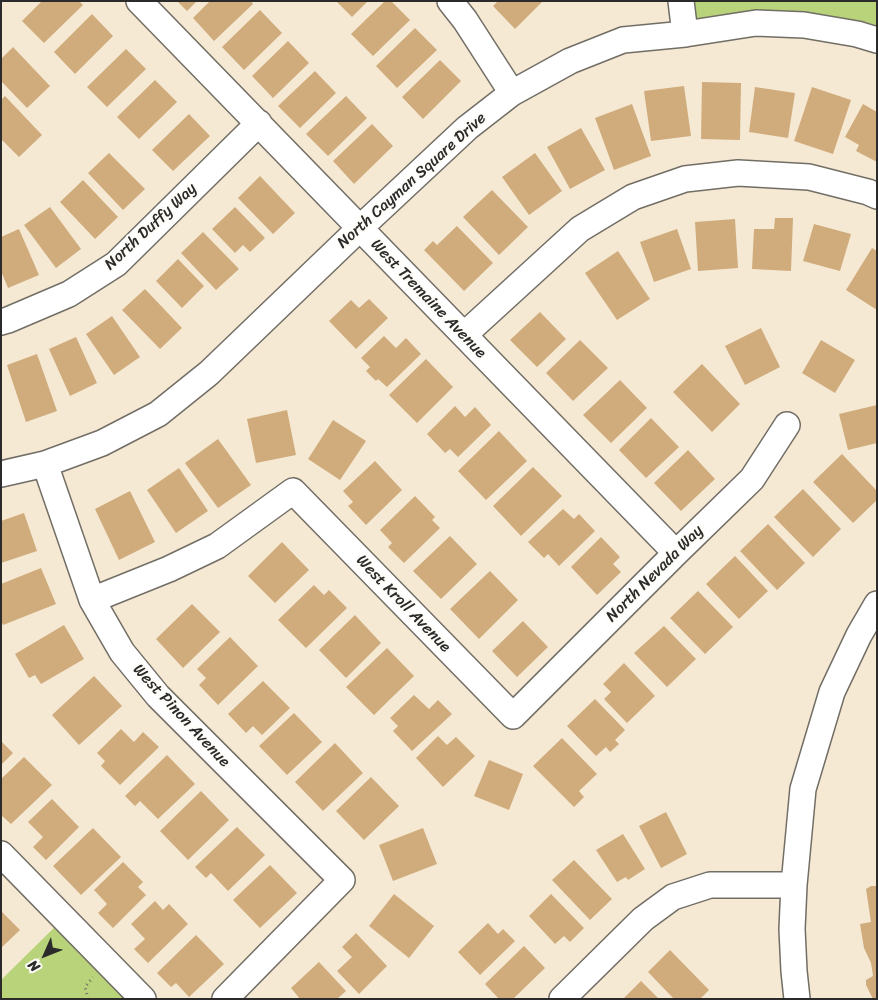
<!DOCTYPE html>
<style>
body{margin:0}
#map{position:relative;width:878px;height:1000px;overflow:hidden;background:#f5e9d3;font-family:Sriracha,sans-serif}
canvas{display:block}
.frame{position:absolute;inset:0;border:2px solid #2b2b2b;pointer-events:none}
.north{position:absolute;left:20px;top:930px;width:50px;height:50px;-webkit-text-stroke:4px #fdfcf7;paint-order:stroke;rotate:226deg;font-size:14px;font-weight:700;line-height:20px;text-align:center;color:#2b2b2b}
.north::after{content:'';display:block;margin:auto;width:18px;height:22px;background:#2b2b2b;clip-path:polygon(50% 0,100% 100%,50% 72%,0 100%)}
</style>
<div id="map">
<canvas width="878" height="1000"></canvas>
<div class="frame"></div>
<div class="north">N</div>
</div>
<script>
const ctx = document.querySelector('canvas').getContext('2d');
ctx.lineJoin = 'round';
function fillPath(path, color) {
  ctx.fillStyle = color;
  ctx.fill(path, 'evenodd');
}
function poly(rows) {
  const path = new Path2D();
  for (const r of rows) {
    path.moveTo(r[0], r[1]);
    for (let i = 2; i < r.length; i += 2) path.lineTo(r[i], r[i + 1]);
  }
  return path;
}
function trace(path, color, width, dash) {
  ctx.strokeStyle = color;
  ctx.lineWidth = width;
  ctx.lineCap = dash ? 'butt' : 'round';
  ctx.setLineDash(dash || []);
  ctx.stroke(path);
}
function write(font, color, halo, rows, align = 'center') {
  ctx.font = font + ' Sriracha,sans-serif';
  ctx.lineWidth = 4;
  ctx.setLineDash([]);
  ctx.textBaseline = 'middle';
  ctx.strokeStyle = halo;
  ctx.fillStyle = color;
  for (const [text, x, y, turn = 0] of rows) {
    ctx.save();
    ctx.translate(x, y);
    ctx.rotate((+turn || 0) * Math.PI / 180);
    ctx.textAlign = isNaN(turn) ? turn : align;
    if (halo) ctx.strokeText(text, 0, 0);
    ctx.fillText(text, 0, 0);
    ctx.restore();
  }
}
const green = poly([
 [681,1,877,1,877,40,857,34,685,34],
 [64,918,138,999,1,999,1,980]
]);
const building = poly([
 [42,1,79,1,83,5,44,43,22,21],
 [177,1,197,1,187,11],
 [210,1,251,1,253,4,214,41,193,18],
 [336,1,368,1,352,17],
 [385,1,391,1,410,20,373,56,351,34],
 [498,1,543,1,515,29,493,6],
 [260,10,282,33,244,70,222,47],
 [92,14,113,36,75,74,54,52],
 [415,28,437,50,397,88,376,66],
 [288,41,309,63,273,98,252,76],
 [13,47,50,86,27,108,1,81,1,59],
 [126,49,146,69,107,107,87,87],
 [440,60,461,81,423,119,402,97],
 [315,71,336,93,300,128,278,106],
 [155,80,177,102,139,139,117,117],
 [702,82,741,83,740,140,701,139],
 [684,86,691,136,651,141,644,91],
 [755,87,795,93,788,138,749,132],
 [812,87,851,100,833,154,794,141],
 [5,96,42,135,19,157,1,139,1,100],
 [346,96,367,118,328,156,306,134],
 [632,104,651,156,614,170,595,118],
 [863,104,877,112,877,162,856,151,859,145,845,137],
 [189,114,210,136,173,171,152,150],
 [372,124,393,146,354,184,333,161],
 [581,128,605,170,570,189,547,147],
 [109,153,145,189,123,210,88,173],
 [535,153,562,191,529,215,502,177],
 [260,176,295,213,273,234,238,198],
 [83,180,118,217,95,239,60,202],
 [492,190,528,227,499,255,463,217],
 [50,207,81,249,56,268,24,225],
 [235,207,265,238,250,252,243,245,235,253,212,229],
 [775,218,793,218,791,271,752,269,754,229,774,229],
 [735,219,738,268,698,271,695,222],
 [814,224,851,234,840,271,803,261],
 [457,226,493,263,464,291,424,250,433,241,437,245],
 [19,229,39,275,8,288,1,271,1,237],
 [677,229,691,269,654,282,640,242],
 [203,232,239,269,216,290,181,253],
 [872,248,877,251,877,310,846,290],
 [618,251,650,299,617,320,585,273],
 [178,259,204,286,182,308,156,281],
 [145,289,182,328,160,349,122,310],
 [369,299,388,318,356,349,329,321,351,300,359,308],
 [540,312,566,339,537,367,510,340],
 [112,316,140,357,114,375,86,334],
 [761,328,780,367,745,385,725,346],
 [384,336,396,348,406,338,421,354,387,387,378,379,376,381,366,371,370,367,361,358],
 [76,337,97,383,70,396,49,349],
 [580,340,608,368,573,401,546,373],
 [821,340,855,360,835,393,802,373],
 [37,354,57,411,26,422,7,365],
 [426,359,453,387,417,423,389,395],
 [702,364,740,404,712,432,673,392],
 [620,380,647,408,611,443,583,415],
 [877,405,877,443,848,450,839,414],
 [455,406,465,417,475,407,491,425,458,457,450,449,445,453,427,434],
 [287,410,296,455,256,463,247,419],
 [651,418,679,447,646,478,619,450],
 [333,420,366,441,340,480,308,459],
 [499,431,527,461,486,500,458,471],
 [218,439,251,485,218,508,185,463],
 [688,450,715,479,681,511,654,483],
 [842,454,877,491,877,500,853,523,813,482],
 [375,461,402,490,366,525,348,506,353,502,343,491],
 [533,467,562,496,521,536,493,506],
 [179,468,208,511,176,533,147,490],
 [803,489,841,529,813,557,774,517],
 [130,491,155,542,119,560,95,509],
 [415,496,435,517,432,520,440,528,404,563,388,547,392,543,380,530],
 [563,509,574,519,579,514,595,531,559,566,548,554,544,558,528,542],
 [24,513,37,551,1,563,1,521],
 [768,524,805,563,777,590,740,551],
 [450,536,477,564,441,599,413,571],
 [601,537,620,557,613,564,621,572,597,595,571,567],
 [282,542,309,570,275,603,248,576],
 [735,556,768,591,739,619,706,584],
 [41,568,56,604,3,625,1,621,1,584],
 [490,571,518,600,479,639,450,609],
 [314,585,324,595,329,590,347,608,306,648,278,620],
 [698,591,733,627,705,654,670,618],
 [192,604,220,632,183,668,156,639],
 [355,615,381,643,346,678,319,650],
 [523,621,548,647,517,677,492,651],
 [64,625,84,659,41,684,35,675,29,678,15,654],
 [664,626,696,659,667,687,634,653],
 [230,637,258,666,218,705,199,685,206,678,197,669],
 [387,648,414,676,374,715,346,687],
 [624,663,655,696,627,723,604,699,611,692,603,684],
 [94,676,122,706,79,745,52,715],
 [263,681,290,708,262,735,253,726,246,733,228,714],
 [414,695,429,709,438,700,452,714,412,751,393,731,398,726,390,718],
 [595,699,625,730,615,740,619,744,610,752,606,747,596,756,567,726],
 [294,713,322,742,287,775,259,746],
 [121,729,134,742,143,732,159,747,120,785,101,766,105,761,97,753],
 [438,736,447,745,456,737,475,756,443,787,416,758],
 [562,738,597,774,579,791,584,797,574,807,533,766],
 [1,741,13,753,1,765],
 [335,743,363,773,323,811,295,782],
 [167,755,195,784,158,819,140,801,135,806,125,796],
 [24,757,52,785,11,824,1,815,1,779],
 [489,760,523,774,509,810,474,796],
 [371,777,399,806,364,840,336,811],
 [201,791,229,820,188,860,160,831],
 [52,799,79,827,46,860,33,847,43,837,28,822],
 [666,812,687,854,661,868,639,826],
 [237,827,265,855,228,891,211,873,206,878,195,867],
 [93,828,121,857,81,895,53,866],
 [423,828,437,864,393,881,379,845],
 [623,834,645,869,628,880,626,877,617,882,596,850],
 [574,860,612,899,590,920,552,880],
 [123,862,143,882,138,887,146,895,113,928,98,913,107,904,94,890],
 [270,865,297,893,260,928,233,900],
 [871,886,877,886,877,999,873,999,866,985,866,980,873,976,871,963,864,948,860,924,871,922,866,889],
 [394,894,434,926,409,958,369,926],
 [551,894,584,928,570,942,564,936,555,944,529,916],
 [155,901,163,910,169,904,188,924,148,963,134,949,145,939,131,924],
 [1,911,20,930,1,948],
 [488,923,498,934,503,929,515,941,480,975,458,952],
 [356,933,387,966,359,994,337,971,352,957,342,947],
 [196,935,224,964,189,997,176,983,171,987,157,973],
 [524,946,545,968,513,999,499,999,485,984],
 [670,950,709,990,700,999,674,999,648,972],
 [319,962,346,991,337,999,300,999,291,988],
 [641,981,659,999,623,999]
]);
const path = poly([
 [88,999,85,987,93,977]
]);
const minor = poly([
 [139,1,676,553],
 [450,1,465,20,512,93],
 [681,1,685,34],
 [1,322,8,320,69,294,116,264,259,123],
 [464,335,580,229,633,197,685,179,738,173,809,177,868,192,877,196],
 [45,464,92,600,122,652,158,696,342,880,225,999],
 [1,474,45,464,102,443,158,414,209,373,360,228,467,128,512,93,570,61,623,40,685,34,756,23,804,25,857,34,877,40],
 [92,600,169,569,217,546,293,491,513,716,676,553,752,479,787,425],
 [1,854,143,999],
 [562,999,643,919,673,897,710,885,794,885],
 [797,999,794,971,792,929,794,885,803,789,832,692,859,635,877,604]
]);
const streetNames = [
 ["North Cayman Square Drive",412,181,-42],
 ["North Duffy Way",151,227,-43],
 ["West Tremaine Avenue",428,299,46],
 ["North Nevada Way",655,574,-45],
 ["West Kroll Avenue",403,604,46],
 ["West Pinon Avenue",181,716,47]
];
fillPath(green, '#b8d379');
fillPath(building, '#d0ac7d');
trace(minor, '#726e66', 28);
trace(path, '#726e66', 3, [1, 4]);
trace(minor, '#fff', 25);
write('16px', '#2b2b2b', '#fdfcf7', streetNames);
</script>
